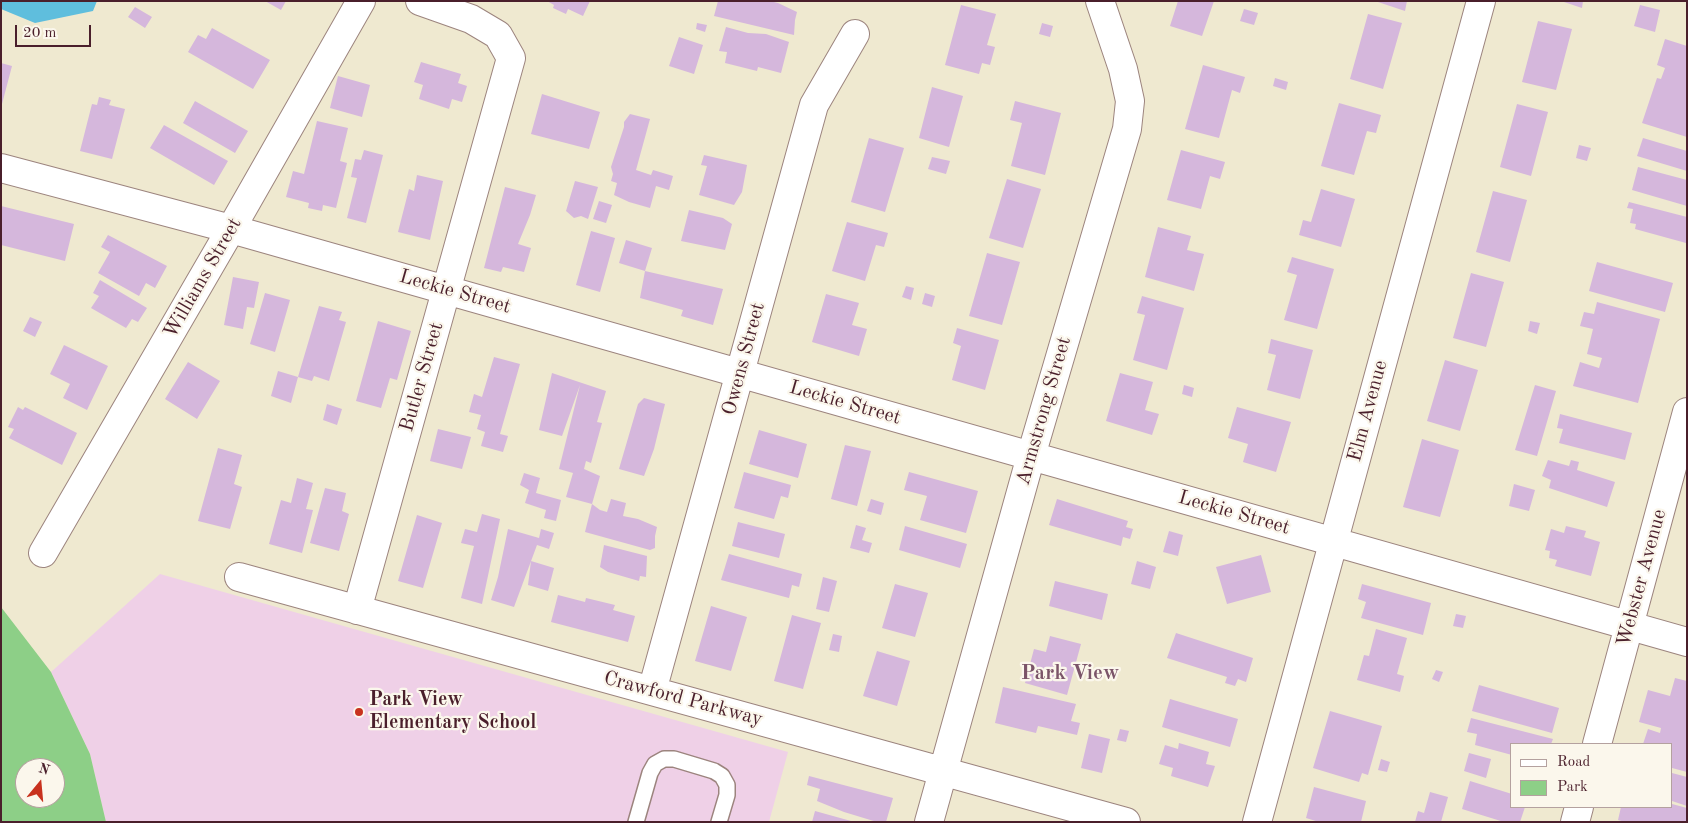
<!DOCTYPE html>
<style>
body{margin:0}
#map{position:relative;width:1688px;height:823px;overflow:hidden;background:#efe9d0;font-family:"Old Standard TT",serif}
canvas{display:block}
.frame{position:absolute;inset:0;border:2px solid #4a1f2b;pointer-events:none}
.legend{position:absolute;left:1510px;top:743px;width:162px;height:65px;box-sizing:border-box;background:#fbf7ec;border:1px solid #b4a19f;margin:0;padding:6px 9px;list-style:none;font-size:15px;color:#4a1f2b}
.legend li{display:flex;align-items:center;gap:10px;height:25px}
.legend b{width:25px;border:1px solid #b4a19f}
.north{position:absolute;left:15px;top:758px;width:50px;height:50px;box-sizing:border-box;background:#fbf7ec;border:1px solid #b4a19f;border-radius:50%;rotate:17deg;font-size:14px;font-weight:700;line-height:20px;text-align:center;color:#4a1f2b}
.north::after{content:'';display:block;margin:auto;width:18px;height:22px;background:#c8321e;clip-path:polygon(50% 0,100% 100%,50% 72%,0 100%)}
.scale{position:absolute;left:15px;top:25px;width:76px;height:22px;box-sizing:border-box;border:2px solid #4a1f2b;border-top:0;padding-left:6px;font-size:15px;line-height:18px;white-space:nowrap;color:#4a1f2b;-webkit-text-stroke:4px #fbf7ec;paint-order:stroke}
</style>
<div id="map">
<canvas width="1688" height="823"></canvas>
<div class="frame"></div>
<ul class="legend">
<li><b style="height:6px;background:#fff"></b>Road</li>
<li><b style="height:14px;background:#8dcf87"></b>Park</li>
</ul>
<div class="north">N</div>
<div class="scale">20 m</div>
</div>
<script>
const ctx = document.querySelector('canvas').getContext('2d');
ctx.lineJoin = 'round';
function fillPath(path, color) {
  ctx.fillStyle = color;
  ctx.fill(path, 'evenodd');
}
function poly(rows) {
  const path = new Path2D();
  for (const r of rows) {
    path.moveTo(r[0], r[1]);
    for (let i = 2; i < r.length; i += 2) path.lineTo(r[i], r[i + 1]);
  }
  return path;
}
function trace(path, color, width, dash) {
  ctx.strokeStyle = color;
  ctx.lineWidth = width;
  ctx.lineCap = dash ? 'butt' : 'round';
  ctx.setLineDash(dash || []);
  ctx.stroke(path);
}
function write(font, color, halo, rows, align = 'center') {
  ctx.font = font + ' "Old Standard TT",serif';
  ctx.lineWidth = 4.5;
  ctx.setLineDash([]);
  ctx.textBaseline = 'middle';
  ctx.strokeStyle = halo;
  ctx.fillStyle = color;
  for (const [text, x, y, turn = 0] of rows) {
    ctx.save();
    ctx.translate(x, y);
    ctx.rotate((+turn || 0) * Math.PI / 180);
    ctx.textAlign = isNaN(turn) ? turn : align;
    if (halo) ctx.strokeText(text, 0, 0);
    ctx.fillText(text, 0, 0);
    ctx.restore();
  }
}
const built = poly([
 [160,574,788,752,769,822,106,822,90,754,51,672]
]);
const green = poly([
 [1,607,51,672,90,754,106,822,1,822],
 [25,768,55,768,55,798,25,798]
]);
const water = poly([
 [1,1,97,1,93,11,35,23,1,9]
]);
const building = poly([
 [265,1,286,1,281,10],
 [547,1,590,1,583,16,568,9,566,14,553,8,554,5],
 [718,1,770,1,778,3,797,12,795,20,794,35,714,16],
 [1178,1,1214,1,1202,36,1170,26],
 [1375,1,1407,1,1405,11],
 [1561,1,1583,1,1582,8],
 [961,5,996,14,987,45,995,47,990,65,982,63,979,74,945,65],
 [1640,5,1660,10,1655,32,1634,26],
 [135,7,152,17,145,28,128,17],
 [1244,9,1258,13,1254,25,1240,21],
 [1368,14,1402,23,1383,89,1350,79],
 [1538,21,1572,29,1556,90,1522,82],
 [697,23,707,25,705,32,696,29],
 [1042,23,1053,26,1050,37,1039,34],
 [726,27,748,33,766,34,789,42,781,73,758,67,757,71,725,63,727,52,719,51],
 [212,28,270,60,253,89,188,52,198,35,206,39],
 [679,37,703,45,694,74,669,66],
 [1665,39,1687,46,1687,137,1642,123,1657,78,1661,79,1665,68,1657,65],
 [421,62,461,74,458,83,467,86,462,102,452,99,449,109,419,99,423,85,414,82],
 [1,63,12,66,2,104,1,103],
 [1203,65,1245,77,1240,93,1232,90,1219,138,1185,129],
 [338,76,370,85,362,117,330,108],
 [1275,78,1288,82,1286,90,1273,86],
 [932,87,963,96,949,147,919,138],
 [542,94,600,112,589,149,531,134],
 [99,97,111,100,109,105,125,109,112,159,80,151,92,104,97,105],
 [195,101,248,131,235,153,183,123],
 [1015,101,1061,113,1045,175,1011,166,1022,123,1010,120],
 [1339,103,1381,115,1376,133,1367,131,1354,175,1321,166],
 [1517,104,1548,112,1531,176,1500,167],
 [630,114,650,119,636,170,651,175,653,170,673,176,669,190,656,186,650,208,629,202,614,195,617,183,611,181,613,174,611,167,624,127,624,122],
 [317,121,348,128,340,161,347,163,336,208,323,205,322,211,308,208,309,203,286,197,293,171,304,174],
 [164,125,228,161,214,185,150,148],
 [869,138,904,148,885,212,851,202],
 [1643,138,1687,151,1687,171,1637,156],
 [1579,145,1591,148,1587,161,1576,158],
 [364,150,383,155,366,223,347,218,357,178,351,177,355,159,361,160],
 [1181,150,1225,162,1220,179,1210,176,1201,209,1167,200],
 [704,155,747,165,742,192,734,205,699,195,707,166,701,165],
 [932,157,950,161,946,174,928,169],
 [1638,167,1687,180,1687,206,1632,190],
 [417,175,443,181,430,240,398,232,409,189,414,191],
 [1007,179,1041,189,1023,248,989,238],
 [575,181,598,187,588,219,581,216,574,218,566,211],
 [505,187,536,195,530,215,518,244,531,248,524,272,503,267,501,272,484,268],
 [1321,189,1355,199,1341,247,1299,235,1303,220,1311,222],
 [1493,191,1527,200,1510,262,1476,252],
 [599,201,612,205,606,223,593,219],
 [1629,202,1687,217,1686,243,1635,229,1636,224,1630,223,1633,209,1627,208],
 [1,206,74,224,65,261,1,245],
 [689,210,723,218,732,224,725,250,681,241],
 [847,222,888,233,884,247,876,245,865,281,832,271],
 [1158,227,1191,236,1187,250,1204,254,1194,291,1145,277],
 [591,231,615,238,600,292,576,285],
 [108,235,167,266,155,288,146,283,139,296,98,273,110,252,101,247],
 [626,240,652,248,645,271,723,289,713,325,681,316,683,310,640,298,645,271,619,263],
 [987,253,1020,262,1002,325,969,316],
 [1292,257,1334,269,1317,329,1284,320,1297,275,1287,272],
 [1597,262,1673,283,1665,312,1589,291],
 [1471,273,1504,282,1486,347,1453,338],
 [233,277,259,282,254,308,247,307,243,329,224,325],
 [100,280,147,308,138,322,132,319,126,328,91,308,99,296,93,293],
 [906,286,914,288,911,300,902,297],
 [265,293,290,300,275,352,250,344],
 [925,293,935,296,932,307,922,304],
 [826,294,859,303,852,325,867,329,859,356,812,342],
 [1142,296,1184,308,1167,370,1133,360,1145,315,1137,313],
 [1597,302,1660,319,1638,403,1573,386,1580,362,1599,368,1602,358,1587,354,1593,329,1580,326,1584,312,1594,314],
 [319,306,342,312,339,320,346,322,329,381,314,376,312,381,298,377,291,403,271,396,278,371,298,377],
 [30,317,42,322,35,337,23,331],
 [378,321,411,331,397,380,390,378,381,408,356,401],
 [1530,321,1540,323,1537,334,1528,331],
 [957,328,999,340,985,390,952,380,961,346,953,343],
 [1271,339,1313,350,1300,399,1267,390,1276,355,1268,353],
 [64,345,108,366,87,410,63,398,70,384,50,374],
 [494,357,520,364,500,434,508,436,503,452,481,446,485,432,477,429,481,415,469,412,474,394,482,397],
 [1445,360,1478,370,1460,431,1427,421],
 [188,362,220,381,197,419,165,399],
 [552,373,606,391,597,422,602,423,591,463,586,461,584,469,600,476,592,504,566,497,573,473,559,469,580,385,562,436,539,430],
 [1120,373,1153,382,1145,410,1159,414,1152,435,1106,421],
 [1184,385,1194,388,1192,397,1182,394],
 [1535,385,1556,391,1537,456,1515,450],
 [644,398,665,404,654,449,644,476,619,469,638,404],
 [327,404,342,409,337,425,323,420],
 [18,407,23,410,25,407,77,433,62,465,9,438,14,429,8,427],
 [1237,407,1291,422,1276,472,1243,462,1248,444,1228,438],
 [1560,414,1632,433,1625,460,1559,443,1563,429,1557,428],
 [438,429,471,437,462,469,430,461],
 [759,430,807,444,798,478,749,464],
 [1422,439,1459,450,1440,517,1403,507],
 [845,445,871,451,857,506,831,499],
 [218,448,242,455,234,484,242,487,230,529,198,521],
 [1548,460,1569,466,1571,460,1579,462,1577,470,1615,482,1607,507,1549,488,1551,480,1542,476],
 [744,472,791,485,788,498,781,496,774,519,734,508],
 [909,472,978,491,966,533,920,520,927,496,904,490],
 [524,473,540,478,536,493,561,500,556,521,544,518,546,510,525,503,529,490,520,485],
 [297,478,313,483,306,509,313,510,302,553,269,544,281,500,291,503],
 [1514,484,1535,490,1529,511,1509,506],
 [325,488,346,493,342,511,349,514,339,551,310,543],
 [611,499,626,503,623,516,638,519,657,527,655,536,655,548,650,550,585,532,592,504,600,510,607,512],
 [871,499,884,503,881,515,867,511],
 [1057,499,1128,521,1126,527,1133,529,1130,539,1123,537,1121,546,1049,525],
 [482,514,500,519,482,604,461,598,474,546,461,543,465,529,477,532],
 [417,515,442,523,423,588,398,581],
 [738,522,785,534,779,558,732,546],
 [856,525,866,528,862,540,872,543,869,553,850,548],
 [905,526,967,544,960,568,899,550],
 [1566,526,1586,531,1584,537,1600,542,1591,576,1555,566,1557,560,1549,558,1550,551,1545,550,1551,529,1564,533],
 [508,529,539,538,541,529,554,533,549,549,537,545,514,607,491,600,498,577],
 [1169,531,1183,535,1178,556,1163,552],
 [604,545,647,556,646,577,640,576,639,581,608,572,600,567],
 [729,554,802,574,799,587,792,585,789,598,721,580],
 [1261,555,1271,592,1227,604,1216,567],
 [531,561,554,568,548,591,528,585],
 [1137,561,1156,567,1150,589,1131,584],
 [823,577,837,581,829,612,816,609],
 [1055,581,1108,594,1102,620,1049,606],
 [895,584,928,593,915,637,882,628],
 [1362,584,1431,603,1423,635,1361,618,1366,602,1358,599],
 [558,595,585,602,586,598,615,605,613,610,635,616,628,642,551,622],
 [711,606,747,617,731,671,695,661],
 [1456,614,1466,616,1463,628,1453,626],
 [792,615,821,623,803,689,774,681],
 [1376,629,1407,638,1397,674,1404,676,1400,692,1357,680,1364,655,1369,656],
 [1176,633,1253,658,1246,682,1238,679,1235,686,1225,683,1227,677,1167,658],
 [833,634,842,636,839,652,829,650],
 [1050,636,1081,644,1067,695,1025,683,1034,649,1046,652],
 [877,651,910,661,897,706,863,696],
 [1436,670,1443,672,1439,682,1432,679],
 [1675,678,1687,681,1687,772,1672,768,1672,744,1643,744,1648,729,1660,733,1661,728,1639,722,1648,690,1670,696],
 [1479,685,1559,708,1552,733,1472,711],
 [1003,687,1076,704,1071,721,1080,723,1077,735,1038,726,1036,733,995,723],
 [1170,699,1238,719,1230,747,1162,727],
 [1330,711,1382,726,1368,775,1362,773,1359,782,1313,768],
 [1471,718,1553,739,1551,744,1512,744,1512,755,1475,745,1477,734,1467,732],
 [1120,729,1129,731,1126,742,1117,740],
 [1089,734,1110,739,1102,773,1081,768],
 [1179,743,1209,752,1206,764,1215,766,1208,787,1171,776,1173,768,1159,764,1165,745,1178,749],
 [1469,753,1491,759,1486,778,1464,771],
 [1381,759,1390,762,1387,772,1378,770],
 [1672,773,1687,777,1687,806,1672,801],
 [809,776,893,798,886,822,877,822,844,812,817,801,820,789,807,785],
 [1470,781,1512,794,1512,807,1525,807,1520,822,1504,822,1462,809],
 [1314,787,1366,801,1361,822,1319,822,1306,818],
 [1430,792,1448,797,1441,822,1415,822,1418,811,1424,813],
 [1672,804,1687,808,1687,822,1625,822,1618,820,1621,807,1672,807],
 [815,811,851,821,851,822,812,822]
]);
const lane = poly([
 [636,822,650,773,655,764,664,759,674,759,714,771,722,776,727,785,727,795,719,822]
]);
const street = poly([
 [1,168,231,229,1687,642],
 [43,553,231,229,361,1],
 [239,577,1126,822],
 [357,610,511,58,498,35,471,19,420,1],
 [652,691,814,105,855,34],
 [1597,744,1687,412],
 [929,822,1031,456,1127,129,1130,101,1123,69,1100,1],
 [1257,822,1481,1],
 [1575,822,1579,807]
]);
const markers = [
 [359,712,5,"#c8321e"]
];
const streetNames = [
 ["Williams Street",203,278,-60],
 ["Leckie Street",455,292,16],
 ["Owens Street",744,359,-75],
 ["Butler Street",422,377,-74],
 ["Leckie Street",845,403,16],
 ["Armstrong Street",1044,411,-74],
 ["Elm Avenue",1368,411,-75],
 ["Leckie Street",1234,513,16],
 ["Webster Avenue",1642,578,-75],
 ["Crawford Parkway",683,699,15]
];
const poiNames = [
 ["Park View",369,700],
 ["Elementary School",369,723]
];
const neighbourhoodNames = [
 ["Park View",1070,673]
];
fillPath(built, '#efd0e7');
fillPath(green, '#8dcf87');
fillPath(water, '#5fbedd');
fillPath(building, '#d5b7dc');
trace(lane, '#9c847e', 18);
trace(street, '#9c847e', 30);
trace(lane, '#fff', 15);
trace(street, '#fff', 28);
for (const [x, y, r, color] of markers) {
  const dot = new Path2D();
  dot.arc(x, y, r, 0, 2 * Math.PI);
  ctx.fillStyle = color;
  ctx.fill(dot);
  trace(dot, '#fbf7ec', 2);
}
write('20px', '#4a1f2b', '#fbf7ec', streetNames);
write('bold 20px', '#4a1f2b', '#fbf7ec', poiNames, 'left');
write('bold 21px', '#7b5469', '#fbf7ec', neighbourhoodNames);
</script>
